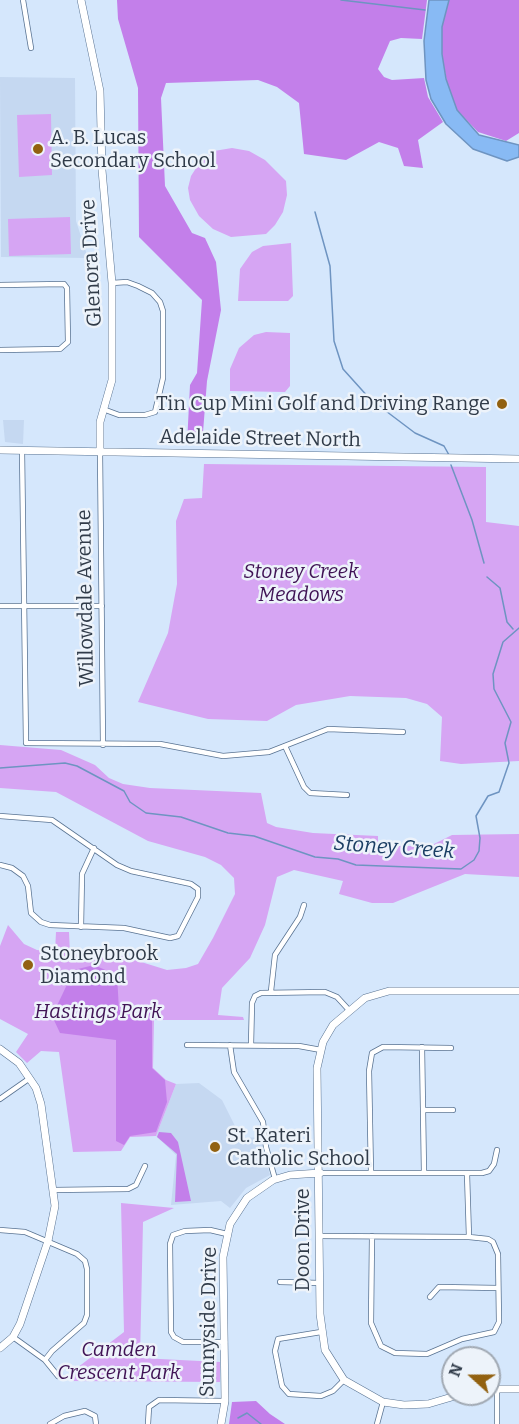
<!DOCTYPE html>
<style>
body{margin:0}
#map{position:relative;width:519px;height:1424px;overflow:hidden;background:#d5e7fc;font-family:Bitter,serif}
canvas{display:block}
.north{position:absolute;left:441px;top:1346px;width:60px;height:60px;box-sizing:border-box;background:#edf3fa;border:2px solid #a1a9b3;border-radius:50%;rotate:291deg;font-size:16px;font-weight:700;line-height:24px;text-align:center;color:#303b49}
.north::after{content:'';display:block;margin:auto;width:21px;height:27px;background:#926110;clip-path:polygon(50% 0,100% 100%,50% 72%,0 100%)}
</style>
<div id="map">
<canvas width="519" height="1424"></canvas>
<div class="north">N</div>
</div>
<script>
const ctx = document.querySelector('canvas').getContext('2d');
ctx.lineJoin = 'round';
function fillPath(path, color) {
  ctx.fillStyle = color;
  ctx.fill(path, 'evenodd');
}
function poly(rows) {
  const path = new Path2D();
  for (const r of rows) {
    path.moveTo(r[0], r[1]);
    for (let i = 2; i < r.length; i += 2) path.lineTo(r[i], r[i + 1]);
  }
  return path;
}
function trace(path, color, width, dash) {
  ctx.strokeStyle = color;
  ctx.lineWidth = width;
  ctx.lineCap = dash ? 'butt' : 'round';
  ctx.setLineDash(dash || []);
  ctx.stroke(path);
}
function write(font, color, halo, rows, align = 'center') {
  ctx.font = font + ' Bitter,serif';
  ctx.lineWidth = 5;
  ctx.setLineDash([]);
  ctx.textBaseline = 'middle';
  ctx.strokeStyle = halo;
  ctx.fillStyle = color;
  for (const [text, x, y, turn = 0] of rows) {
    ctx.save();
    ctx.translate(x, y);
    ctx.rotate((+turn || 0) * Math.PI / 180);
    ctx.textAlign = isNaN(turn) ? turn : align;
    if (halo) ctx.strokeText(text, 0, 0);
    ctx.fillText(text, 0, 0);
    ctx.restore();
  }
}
const built = poly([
 [0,77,75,78,76,221,88,258,1,257],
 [3,420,24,420,23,444,5,442],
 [199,1083,222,1100,241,1138,263,1137,264,1155,270,1175,246,1188,230,1208,221,1201,171,1205,176,1155,156,1136,176,1084]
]);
const green = poly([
 [51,114,52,175,19,177,17,115],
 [232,148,249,151,265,160,286,181,287,195,283,212,275,225,266,234,231,237,213,229,199,216,190,200,188,188,191,176,200,162,214,151],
 [70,217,71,254,9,256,8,219],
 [291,243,293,296,288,301,238,301,240,269,252,252,263,246],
 [266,332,290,333,290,386,285,392,230,391,230,369,239,348,254,335],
 [204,464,486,467,486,522,519,526,519,761,461,764,440,761,442,717,427,704,406,698,350,696,296,705,267,721,208,719,138,702,168,633,177,584,176,521,184,499,202,498],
 [0,745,61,750,95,765,109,778,123,784,150,788,261,793,267,823,276,827,313,833,378,836,378,846,430,846,452,835,519,834,519,877,465,874,393,903,372,903,339,894,343,881,294,870,277,877,265,925,250,958,222,988,218,1015,243,1017,244,1020,154,1020,153,1068,166,1080,176,1084,156,1136,130,1137,121,1151,73,1152,59,1052,41,1051,27,1063,16,1052,28,1034,0,1019,0,946,8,925,24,944,37,950,55,952,56,932,69,932,70,954,122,956,167,970,186,968,198,964,213,938,235,894,234,878,221,865,205,857,148,841,56,792,0,788],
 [121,1203,174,1208,143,1222,140,1358,220,1362,220,1382,69,1381,69,1374,124,1332]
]);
const forest = poly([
 [117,0,427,0,422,39,401,38,390,41,378,69,384,77,392,80,424,78,428,97,443,122,418,140,423,168,404,166,398,148,379,142,346,160,304,154,299,103,277,87,258,80,166,83,161,98,165,186,192,233,205,238,216,262,221,310,207,381,202,445,187,444,190,385,197,373,202,300,139,237,138,88,118,19],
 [448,0,519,0,519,133,506,141,478,132,455,108,450,97,441,52,441,25],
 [94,965,117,975,119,1010,152,1011,152,1068,165,1080,167,1102,156,1132,130,1136,124,1145,116,1141,116,1040,60,1033,52,1016,74,970],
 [159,1132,171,1133,178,1142,191,1201,175,1202,177,1154,157,1137],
 [256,1401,270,1414,285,1424,229,1424,232,1402]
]);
const water = poly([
 [429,0,449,0,442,27,442,54,446,79,457,110,479,135,519,145,519,157,507,161,473,149,446,124,431,99,426,80,424,41,429,0]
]);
const stream = poly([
 [341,0,425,10],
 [315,212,330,266,334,341,343,369,370,399,415,433,444,446,449,455],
 [451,465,472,520,484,563],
 [487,577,500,588,507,622,513,629],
 [0,768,65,763,77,766,124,791,130,802,146,813,181,817,228,833,254,836,315,857,338,859,356,865,461,869,474,860,479,851,480,838,476,816,488,796,499,792,509,763,505,743,511,722,494,689,493,674,503,642,519,628],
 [238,1418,247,1413,261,1424]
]);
const street = poly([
 [23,0,31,48],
 [0,285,64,284,67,288,68,342,60,349,0,350],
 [103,409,119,415,145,415,155,412,163,378,163,311,160,302,152,293,138,286,127,282,112,283],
 [22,450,26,743,160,744,223,756,269,752,328,729,403,732],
 [100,452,103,745],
 [0,606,102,606],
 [285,746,304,787,310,793,347,795],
 [0,816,52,820,117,865,131,871,191,884,198,889,198,897,178,936,170,938,124,928,50,925,41,922,31,913,28,886,23,876,12,868,0,865],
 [81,927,82,874,94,848],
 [271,991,275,955,300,917,304,905],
 [187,1045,299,1046,321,1050],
 [230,1045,234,1072,263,1122,266,1147,275,1179],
 [251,1045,252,1003,255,996,261,993,325,992,337,997,348,1009],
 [422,1047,424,1173],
 [0,1099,30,1078],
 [423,1110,453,1110],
 [320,1173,482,1173,489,1171,494,1164,497,1150],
 [371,1173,369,1071,372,1053,383,1047,451,1048],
 [467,1174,469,1237],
 [53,1190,128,1189,136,1185,145,1166],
 [0,1230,25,1232,77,1254,85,1261,87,1269,87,1315,84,1323,52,1351,45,1360],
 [320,1236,469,1237,488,1239,493,1242,498,1254,499,1322,494,1332,462,1339,427,1354,395,1353,381,1346,371,1323,372,1236],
 [280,1282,320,1283],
 [430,1297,439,1287,498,1288],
 [321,1332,278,1339,275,1351,282,1386,289,1394,321,1396,333,1391,344,1380],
 [13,1337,45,1360,58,1376],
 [225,1342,183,1342,174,1337,171,1332,170,1244,173,1235,185,1231,210,1230,227,1234],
 [50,1424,64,1416,85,1411,95,1416,96,1424],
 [148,1424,149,1407,159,1400,225,1401],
 [377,1424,383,1402],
 [497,1424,497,1388]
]);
const secondary = poly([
 [81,0,100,91,102,170,112,283,112,380,100,422,100,452],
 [0,450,519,459],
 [0,1049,19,1063,36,1088,41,1104,55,1206,48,1241,20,1324,13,1337,0,1348],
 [489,1389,519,1389],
 [462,1394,428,1404,404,1405,383,1402,344,1380,325,1350,320,1314,317,1068,323,1042,333,1025,365,998,389,991,519,991],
 [221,1424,225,1401,223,1257,230,1224,247,1198,273,1180,290,1175,320,1173]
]);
const markers = [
 [38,149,6,"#926110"],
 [502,404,6,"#926110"],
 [28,965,6,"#926110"],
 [215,1147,6,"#926110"]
];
const poiNames = [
 ["A. B. Lucas",50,138],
 ["Secondary School",50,161],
 ["Tin Cup Mini Golf and Driving Range",490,404,"right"],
 ["Stoneybrook",40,954],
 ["Diamond",40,977],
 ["St. Kateri",227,1136],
 ["Catholic School",227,1159]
];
const streetNames = [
 ["Glenora Drive",92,263,-93],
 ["Adelaide Street North",260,439,1],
 ["Willowdale Avenue",86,598,-91],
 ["Doon Drive",303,1240,-90],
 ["Sunnyside Drive",209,1322,-89]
];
const parkNames = [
 ["Stoney Creek",301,572],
 ["Meadows",301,595],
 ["Hastings Park",98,1012],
 ["Camden",119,1350],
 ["Crescent Park",119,1373]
];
const waterNames = [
 ["Stoney Creek",394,848,4]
];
fillPath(built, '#c5d8f1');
fillPath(green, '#d6a5f3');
fillPath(forest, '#c37fea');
fillPath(water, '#88baf4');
trace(water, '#6e94c1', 1.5);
trace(stream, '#6e94c1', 1.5);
trace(street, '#597392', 6);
trace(secondary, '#597392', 8);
trace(street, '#fff', 4.5);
trace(secondary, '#fff', 7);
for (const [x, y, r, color] of markers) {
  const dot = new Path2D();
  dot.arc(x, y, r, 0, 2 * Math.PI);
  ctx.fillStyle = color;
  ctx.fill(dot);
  trace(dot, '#edf3fa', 2);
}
write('20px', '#303b49', '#edf3fa', poiNames, 'left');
write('20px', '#303b49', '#edf3fa', streetNames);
write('italic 20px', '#401355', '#edf3fa', parkNames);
write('italic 21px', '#1b3e64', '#edf3fa', waterNames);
</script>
